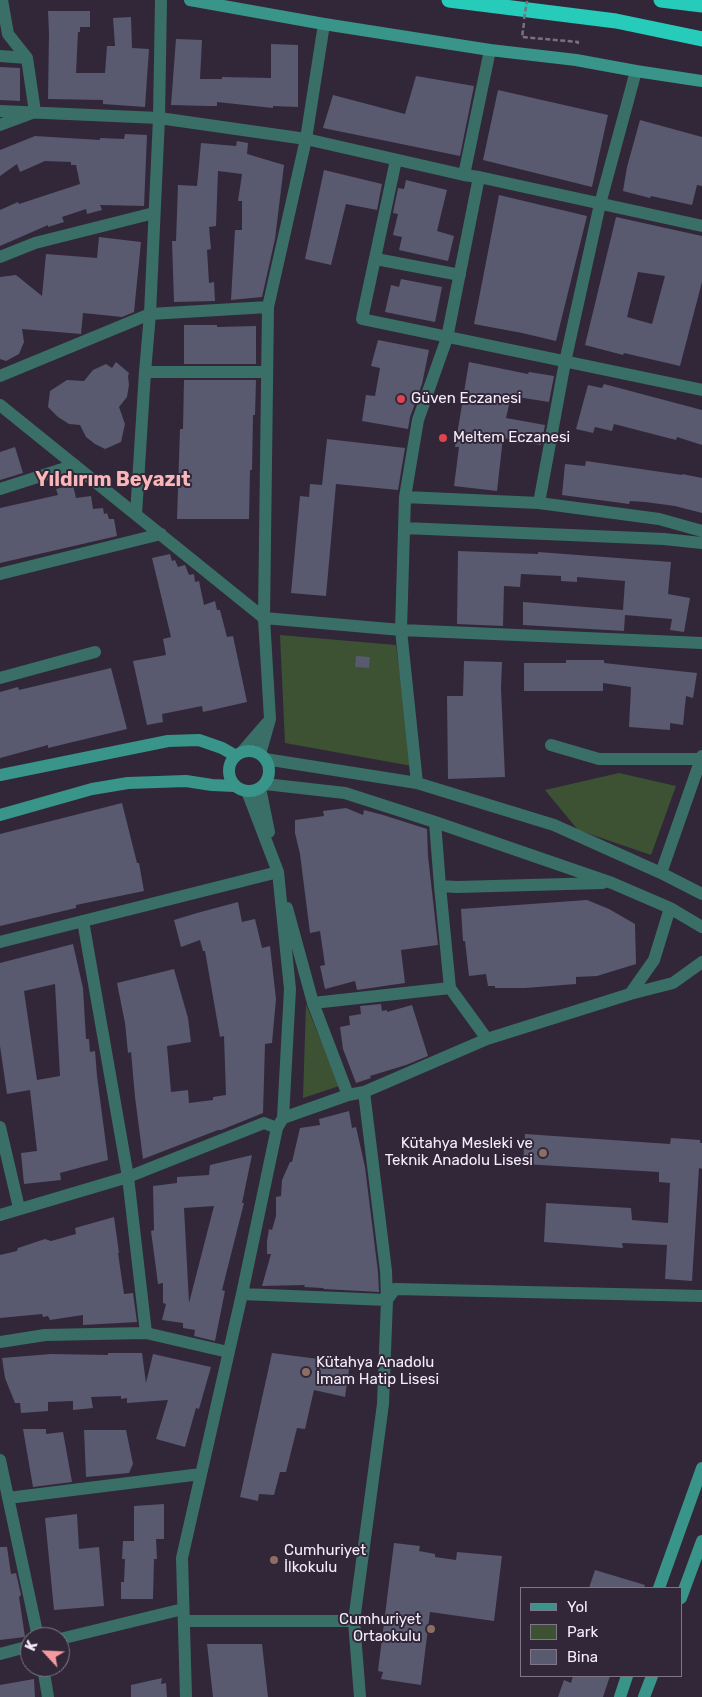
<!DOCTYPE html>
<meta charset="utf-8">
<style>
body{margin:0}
#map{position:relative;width:702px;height:1697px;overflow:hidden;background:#322739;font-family:Rubik,sans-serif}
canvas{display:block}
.legend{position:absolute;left:520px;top:1587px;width:162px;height:90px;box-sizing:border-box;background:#322739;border:1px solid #807786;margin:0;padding:6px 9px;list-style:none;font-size:15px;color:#f5eefa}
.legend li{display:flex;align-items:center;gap:10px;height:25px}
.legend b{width:25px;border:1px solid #807786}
.north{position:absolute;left:20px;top:1627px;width:50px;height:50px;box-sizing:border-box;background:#322739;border:1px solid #807786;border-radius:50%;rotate:295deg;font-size:14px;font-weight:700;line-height:20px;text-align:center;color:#f5eefa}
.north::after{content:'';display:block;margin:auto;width:18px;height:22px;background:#f49b9f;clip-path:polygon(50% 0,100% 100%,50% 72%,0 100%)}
</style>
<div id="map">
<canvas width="702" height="1697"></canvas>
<ul class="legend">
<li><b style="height:6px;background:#399489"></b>Yol</li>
<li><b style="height:14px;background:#3c5233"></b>Park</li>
<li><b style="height:14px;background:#595970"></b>Bina</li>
</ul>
<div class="north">K</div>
</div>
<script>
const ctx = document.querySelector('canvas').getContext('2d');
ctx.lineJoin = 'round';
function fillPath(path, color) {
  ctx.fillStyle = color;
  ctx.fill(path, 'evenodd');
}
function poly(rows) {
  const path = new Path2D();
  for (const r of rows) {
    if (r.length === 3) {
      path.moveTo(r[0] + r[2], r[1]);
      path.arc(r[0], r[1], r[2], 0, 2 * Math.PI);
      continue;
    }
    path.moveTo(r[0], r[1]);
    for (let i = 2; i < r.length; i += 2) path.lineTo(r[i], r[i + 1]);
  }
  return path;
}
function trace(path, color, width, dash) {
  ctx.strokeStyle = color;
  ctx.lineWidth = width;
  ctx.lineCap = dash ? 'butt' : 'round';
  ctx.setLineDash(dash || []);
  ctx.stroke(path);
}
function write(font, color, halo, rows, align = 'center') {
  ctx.font = font + ' Rubik,sans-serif';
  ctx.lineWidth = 4;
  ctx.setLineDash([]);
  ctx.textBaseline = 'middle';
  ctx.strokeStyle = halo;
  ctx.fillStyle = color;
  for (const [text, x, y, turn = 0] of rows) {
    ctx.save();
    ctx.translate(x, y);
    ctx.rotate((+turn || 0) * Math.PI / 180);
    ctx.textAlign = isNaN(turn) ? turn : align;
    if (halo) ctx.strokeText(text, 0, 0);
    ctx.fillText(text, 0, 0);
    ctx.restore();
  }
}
const green = poly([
 [280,635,396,645,412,766,285,743],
 [619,773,676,786,651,855,578,830,545,790],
 [306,1004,339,1086,303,1098]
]);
const building = poly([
 [48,11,90,11,90,27,80,27,80,32,78,32,76,73,105,73,107,46,115,46,113,18,131,17,132,48,149,49,145,107,103,104,103,100,48,99,49,33],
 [176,39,202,40,200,79,222,79,222,77,271,78,271,44,298,45,298,107,273,106,273,108,217,102,217,106,207,106,171,105],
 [0,67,20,68,20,101,0,100],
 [416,76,474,86,460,156,323,128,333,95,405,114],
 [498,90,608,115,592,187,483,160],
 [640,120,702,137,702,186,697,185,692,205,651,196,650,198,623,191,627,167],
 [125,134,147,135,144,206,100,205,102,210,87,214,86,209,62,217,64,222,48,227,48,225,0,246,0,210,18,202,19,204,80,184,76,165,71,165,71,162,45,161,20,172,17,164,0,176,0,150,35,136,100,140,100,138,124,139],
 [237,141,248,143,247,154,284,165,275,239,262,297,231,300,235,230,242,230,242,201,238,201,242,174,218,171,216,226,209,227,211,249,207,250,209,283,214,282,215,301,174,302,172,241,176,241,178,185,197,186,201,143,236,146],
 [324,170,382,184,377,210,346,204,331,265,305,259],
 [406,180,447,190,437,231,454,236,448,261,399,250,402,237,393,235,398,214,393,213,398,188,404,189],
 [499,195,587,216,556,341,522,333,474,324],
 [616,217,702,236,702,282,680,366,624,353,623,355,585,345],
 [638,272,665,276,652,324,627,317],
 [99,237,141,242,134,312,122,317,83,313,81,334,22,329,24,342,19,354,6,361,0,359,0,277,16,275,42,296,46,254,97,258],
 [401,279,442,287,435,322,385,312,391,285,399,287],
 [184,325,217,325,217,327,256,326,256,364,184,364],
 [378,340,429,350,422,384,410,417,408,429,362,421,366,395,375,396,380,368,371,366],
 [116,362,129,373,128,376,129,385,127,397,119,407,125,424,121,442,105,449,95,444,86,437,80,425,69,424,58,417,48,407,50,391,67,380,84,381,93,370,106,364,112,368],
 [469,362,528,374,529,372,554,376,549,402,511,396,506,418,545,425,541,445,503,438,497,491,454,486,459,447,455,447],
 [184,380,256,380,255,415,253,415,252,470,250,470,249,519,177,519,180,429,183,429],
 [604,384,702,410,702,445,677,437,676,440,614,424,612,431,595,427,593,433,576,429,588,385,602,388],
 [327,439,405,448,398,490,336,484,326,596,291,593,300,496,309,497,310,484,322,485],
 [15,447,23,473,0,480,0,452],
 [586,461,682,475,682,474,702,478,702,513,675,506,645,502,630,501,629,504,562,495,565,464,585,466],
 [73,485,76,498,91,496,93,509,103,508,104,514,107,513,109,519,114,519,117,536,0,563,0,508,58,495,56,489],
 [458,551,538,554,538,552,671,562,668,594,690,598,684,632,670,630,672,619,625,615,624,631,523,625,523,602,623,610,625,581,577,577,577,582,561,581,561,576,521,574,520,587,504,586,503,626,457,624],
 [170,554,172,561,175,560,178,567,185,565,189,575,194,574,195,582,199,581,204,605,215,601,217,610,220,610,227,637,233,636,247,702,203,712,202,706,162,714,163,722,147,725,133,661,166,655,163,639,171,637,152,558],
 [356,656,370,657,369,668,355,667],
 [566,660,604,660,604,663,697,673,693,698,686,696,683,725,670,723,670,730,629,727,631,687,603,683,603,691,524,691,524,663,566,663],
 [464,661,502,662,501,689,505,777,448,779,447,696,463,696],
 [111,668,127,729,48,748,48,745,0,758,0,692,18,687,19,690],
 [122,803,137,863,139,863,144,891,76,905,76,908,0,926,0,834],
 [346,808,363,815,364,810,383,815,427,829,428,856,438,945,401,950,405,983,357,990,355,981,325,989,320,966,325,965,320,931,310,933,300,854,295,833,295,820,324,816,323,811],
 [587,900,609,909,635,924,636,964,597,976,576,977,576,984,525,988,495,988,495,986,488,986,486,974,469,976,465,941,463,941,461,909],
 [238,902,242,922,255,919,262,948,270,946,276,999,272,1043,265,1044,263,1113,221,1130,218,1130,143,1159,135,1097,131,1052,128,1053,125,1023,117,983,174,969,188,1018,191,1042,167,1046,171,1092,188,1090,189,1103,213,1100,213,1097,226,1095,224,1036,220,1037,205,951,203,951,200,940,181,947,174,920,197,913],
 [73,944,83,988,86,1039,89,1039,90,1052,95,1051,97,1076,108,1160,60,1173,61,1180,24,1184,21,1153,37,1151,30,1090,7,1094,0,1046,0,963],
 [55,984,60,1076,37,1080,24,991],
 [381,1004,382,1011,387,1010,387,1012,412,1005,428,1056,406,1065,370,1076,371,1078,356,1083,343,1049,340,1027,350,1025,349,1016,361,1014,360,1006],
 [349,1111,352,1128,356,1127,365,1167,378,1272,379,1292,324,1289,323,1288,304,1287,305,1285,262,1286,271,1254,267,1254,267,1241,269,1229,272,1230,276,1216,276,1197,281,1196,282,1180,290,1162,292,1162,300,1128,320,1125,319,1119],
 [525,1134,670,1144,671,1138,700,1140,700,1143,702,1143,702,1169,699,1168,692,1281,665,1279,667,1245,622,1243,623,1248,544,1242,546,1203,631,1208,632,1220,668,1223,670,1183,659,1182,659,1172,523,1164],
 [252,1155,242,1203,244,1203,222,1290,225,1291,215,1341,194,1336,195,1330,183,1328,183,1323,162,1320,166,1304,163,1303,163,1283,158,1284,151,1231,154,1230,153,1186,177,1183,177,1177,209,1175,210,1165],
 [214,1206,189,1303,184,1208],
 [114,1217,119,1253,118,1253,124,1294,133,1293,137,1322,83,1325,83,1315,50,1320,48,1316,43,1317,42,1314,0,1318,0,1255,17,1251,18,1248,45,1239,51,1241,76,1234,75,1228],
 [108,1353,142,1353,146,1383,153,1354,211,1367,199,1409,196,1408,185,1447,156,1439,168,1400,127,1403,127,1398,121,1399,121,1396,91,1397,93,1408,73,1410,73,1401,48,1402,48,1411,21,1413,20,1403,15,1403,5,1378,2,1358,51,1354,108,1355],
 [272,1353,350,1363,345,1397,314,1390,305,1429,297,1428,286,1472,280,1472,274,1495,259,1494,258,1501,240,1497],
 [23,1429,46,1429,46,1434,63,1432,72,1482,33,1487],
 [84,1430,126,1430,133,1464,129,1473,86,1477],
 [164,1504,164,1539,156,1539,157,1559,154,1559,153,1599,121,1599,121,1582,124,1582,125,1559,122,1559,123,1541,134,1541,134,1506],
 [77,1514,79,1549,99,1547,104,1606,54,1610,45,1518],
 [394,1543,420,1546,419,1551,435,1554,435,1557,456,1560,457,1552,502,1556,494,1621,430,1612,421,1685,381,1679,383,1672,378,1671],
 [0,1547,7,1547,11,1574,16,1573,21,1595,19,1597,25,1637,0,1640],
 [595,1570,645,1585,644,1588,589,1588],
 [207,1644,262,1644,268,1697,213,1697],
 [573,1676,610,1676,603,1697,558,1697,564,1680,571,1683],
 [162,1678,161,1684,166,1683,167,1697,131,1697,131,1685],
 [34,1679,35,1697,0,1697,0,1685]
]);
const path = poly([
 [524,23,522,37,578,42,577,46]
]);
const street = poly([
 [0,56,27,58],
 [0,111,159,118,306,139,464,175,479,177,702,226],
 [0,125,35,112,27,58,8,34,2,0],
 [396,160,362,319,702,390],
 [464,175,490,50],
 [0,257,35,243,154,213],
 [376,259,460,275],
 [145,372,267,372],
 [0,376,150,314,268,307],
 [0,405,264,618,401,630,702,643],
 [0,489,75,465],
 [405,497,539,503,659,519,702,531],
 [539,503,565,362,600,204,636,71],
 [136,514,145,372,150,314,159,118,161,0],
 [404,528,664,539,702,543],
 [0,574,161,534],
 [0,678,95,652],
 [551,745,599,759,701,759],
 [242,752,267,723],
 [260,754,270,719,264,618,268,307,306,139,324,24],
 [265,759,417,783,554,825,661,873,702,894],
 [417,783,401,630,405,497,418,420,447,338,479,177],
 [265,784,345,793,435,822,612,883,670,908,702,927],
 [260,788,269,832],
 [247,791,278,872,290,989,283,1118],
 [435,822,440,886,457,887,603,883],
 [661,873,702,756],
 [440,886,450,988,487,1039],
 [287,908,313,1003,348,1095],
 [83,921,128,1177,146,1333],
 [0,942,278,872],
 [630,994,654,960,670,908],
 [313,1003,450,988],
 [0,1127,19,1208],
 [0,1215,128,1177,264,1123,277,1128,283,1118,348,1095,364,1092,487,1039,630,994,673,983,702,962],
 [242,1294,387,1300,395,1289,702,1296],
 [0,1342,45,1335,146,1333,228,1352],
 [0,1460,38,1637],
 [8,1498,201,1474],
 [184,1621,354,1621],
 [60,1639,183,1609],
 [0,1654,30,1646],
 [43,1667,48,1697],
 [186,1697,182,1558,242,1294,277,1128],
 [360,1697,354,1621,383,1404,387,1300,386,1271,364,1092]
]);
const secondary = poly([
 [190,0,324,24,490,50,576,60,636,71,702,81],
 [249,771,20],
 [0,775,168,741,199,740,222,748,236,756],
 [0,815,92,789,128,783,186,781,212,785,235,786],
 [659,1588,702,1468],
 [681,1598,702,1541],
 [620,1697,627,1676],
 [644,1697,652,1676]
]);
const highway = poly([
 [449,0,616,21,702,39],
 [661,0,702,5]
]);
const pathBridge = poly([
 [524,19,527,1]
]);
const markers = [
 [401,399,5,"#e0444e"],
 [443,438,5,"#e0444e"],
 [543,1153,5,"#8d6e63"],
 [306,1372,5,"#8d6e63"],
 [274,1560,5,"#8d6e63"],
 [431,1629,5,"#8d6e63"]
];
const poiNames = [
 ["Güven Eczanesi",411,399],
 ["Meltem Eczanesi",453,438],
 ["Kütahya Mesleki ve",533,1144,"right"],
 ["Teknik Anadolu Lisesi",533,1161,"right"],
 ["Kütahya Anadolu",316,1363],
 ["İmam Hatip Lisesi",316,1380],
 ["Cumhuriyet",284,1551],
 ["İlkokulu",284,1568],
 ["Cumhuriyet",421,1620,"right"],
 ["Ortaokulu",421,1637,"right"]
];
const districtNames = [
 ["Yıldırım Beyazıt",113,480]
];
fillPath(green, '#3c5233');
fillPath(building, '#595970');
trace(path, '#797080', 2.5, [5, 2.5]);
trace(street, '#3a6f68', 12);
trace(secondary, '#399489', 12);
trace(highway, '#26cbba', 15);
trace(pathBridge, '#797080', 2.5, [5, 2.5]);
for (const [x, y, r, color] of markers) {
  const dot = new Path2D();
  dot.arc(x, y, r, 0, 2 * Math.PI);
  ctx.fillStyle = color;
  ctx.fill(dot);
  trace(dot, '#322739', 2);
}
write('15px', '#f5eefa', '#322739', poiNames, 'left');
write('bold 20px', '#fab6b8', '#322739', districtNames);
</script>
